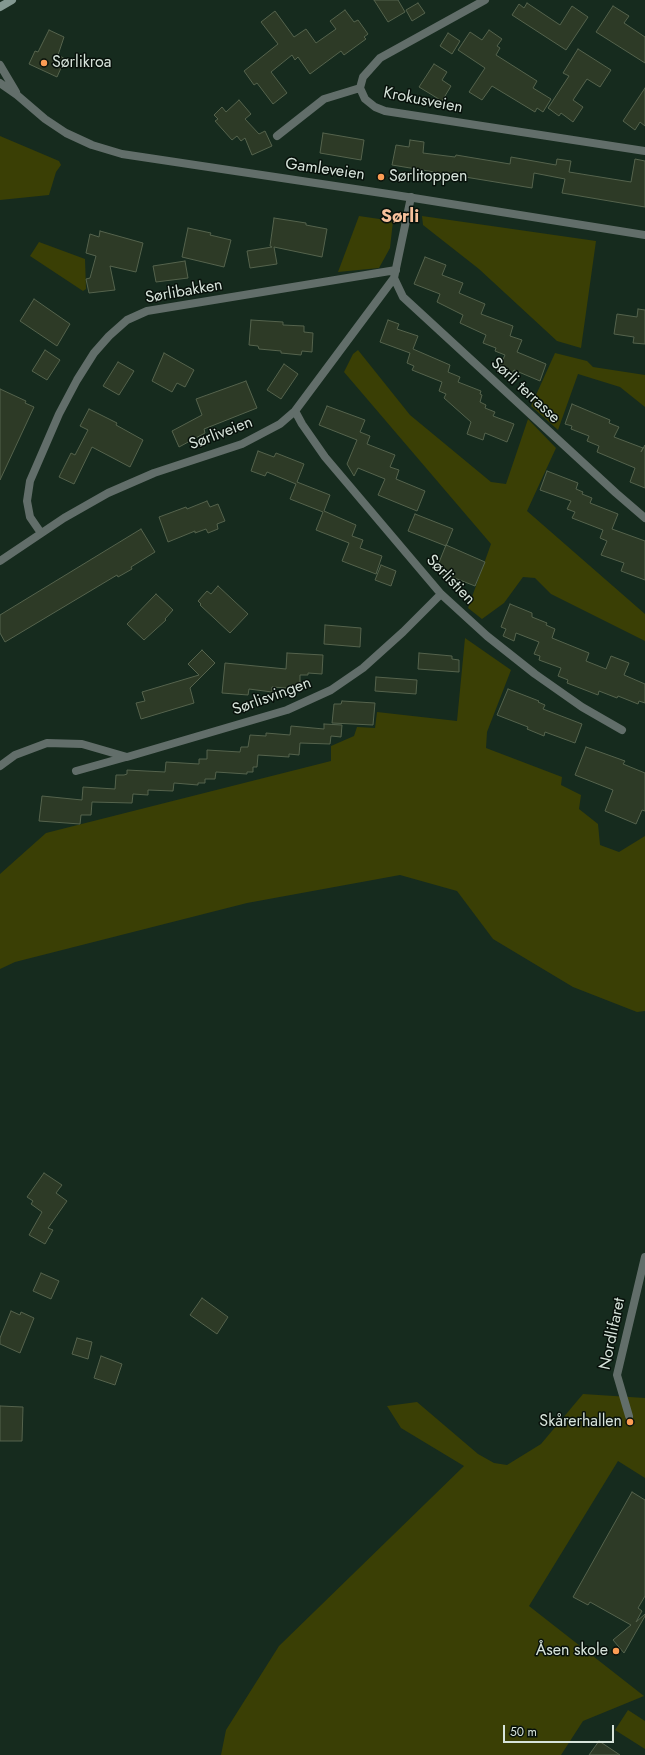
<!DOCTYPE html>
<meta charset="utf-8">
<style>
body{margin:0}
#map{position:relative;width:645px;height:1755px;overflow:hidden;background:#162b1e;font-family:Jost,sans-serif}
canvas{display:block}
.scale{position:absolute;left:503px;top:1725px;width:111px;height:18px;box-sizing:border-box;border:2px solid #d7e4db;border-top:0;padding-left:5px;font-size:12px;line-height:14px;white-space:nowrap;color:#d7e4db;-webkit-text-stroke:3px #08110b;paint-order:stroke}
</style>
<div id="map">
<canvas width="645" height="1755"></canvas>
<div class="scale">50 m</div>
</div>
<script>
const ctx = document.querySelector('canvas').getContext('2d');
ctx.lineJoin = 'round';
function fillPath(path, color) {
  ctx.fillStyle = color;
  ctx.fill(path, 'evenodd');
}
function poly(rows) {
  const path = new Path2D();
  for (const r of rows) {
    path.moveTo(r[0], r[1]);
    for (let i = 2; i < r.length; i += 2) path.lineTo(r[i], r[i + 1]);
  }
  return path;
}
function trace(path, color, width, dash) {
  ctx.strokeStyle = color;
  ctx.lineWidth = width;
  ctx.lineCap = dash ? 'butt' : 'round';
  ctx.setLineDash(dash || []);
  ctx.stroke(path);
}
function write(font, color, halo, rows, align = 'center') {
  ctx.font = font + ' Jost,sans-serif';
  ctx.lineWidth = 3;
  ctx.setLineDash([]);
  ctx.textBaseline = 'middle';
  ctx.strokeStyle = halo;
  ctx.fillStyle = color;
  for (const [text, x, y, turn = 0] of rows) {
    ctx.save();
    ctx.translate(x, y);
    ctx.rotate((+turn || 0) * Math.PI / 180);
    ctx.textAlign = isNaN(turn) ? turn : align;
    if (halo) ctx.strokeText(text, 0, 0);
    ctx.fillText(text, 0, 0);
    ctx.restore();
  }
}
const green = poly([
 [0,136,59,161,61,165,56,172,49,195,0,200],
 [359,216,393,221,390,248,379,268,338,272],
 [422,216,596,241,581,348,557,341,479,269,423,225],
 [39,242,85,259,86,289,83,291,30,256],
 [358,350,410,415,491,482,506,484,528,419,556,448,527,511,645,614,645,641,551,594,535,578,523,577,504,603,482,619,468,608,491,544,344,372,353,354],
 [555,353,587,361,593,367,645,375,645,407,620,387,578,374,558,430,531,406],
 [465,638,511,670,487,732,486,748,562,777,561,785,581,795,579,809,598,824,600,845,619,852,645,836,645,1011,637,1012,573,987,493,939,457,891,400,875,247,903,15,962,0,969,0,874,46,833,331,761,331,746,354,736,357,727,375,728,377,712,457,721],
 [583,1394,645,1398,645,1478,618,1461,529,1606,644,1696,583,1721,561,1755,221,1755,226,1730,279,1646,464,1466,401,1428,387,1406,417,1402,478,1454,494,1463,507,1465,541,1444],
 [628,1710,645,1721,645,1749,615,1730]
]);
const building = poly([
 [374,0,398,0,405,12,388,22,374,0],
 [418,3,425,13,412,21,406,10,418,3],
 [527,3,560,25,572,6,588,17,566,50,512,15,519,4,524,8,527,3],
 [613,6,629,16,624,23,645,37,645,63,596,32,613,6],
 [345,10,354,22,358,20,368,34,364,37,366,39,344,55,341,51,310,74,298,57,295,60,292,55,271,72,287,93,273,104,257,83,254,85,244,71,278,44,261,22,275,11,294,37,306,29,316,43,336,29,330,21,345,10],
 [49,30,64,37,58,55,65,59,57,77,29,64,35,51,38,52,49,30],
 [489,30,502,39,497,46,500,48,496,55,537,81,533,88,551,99,543,112,537,108,535,112,492,86,482,100,469,92,485,68,458,50,470,32,482,40,489,30],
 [448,33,460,41,452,54,440,46,448,33],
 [578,49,611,70,600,87,587,79,573,100,583,107,573,122,561,113,559,116,548,108,569,76,563,73,578,49],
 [434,64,447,72,442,80,451,86,442,101,419,87,434,64],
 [645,88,645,126,640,122,635,130,623,121,645,88],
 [239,100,251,114,245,119,259,134,265,131,272,146,252,155,245,138,241,141,237,136,232,140,215,121,218,119,214,115,222,107,226,112,239,100],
 [323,133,364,140,361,160,320,153,323,133],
 [410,140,424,142,423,153,455,157,456,155,510,164,511,157,556,165,557,159,571,161,569,172,631,182,635,159,645,161,645,207,562,193,565,179,534,173,532,188,392,165,396,145,409,147,410,140],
 [274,218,306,223,306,225,327,229,322,257,274,247,277,264,250,268,247,251,272,247,270,246,274,218],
 [188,228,211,233,210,235,231,240,224,267,182,257,188,228],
 [100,231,143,243,136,272,110,266,115,290,89,293,86,279,90,278,96,256,86,253,90,234,99,237,100,231],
 [425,257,446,265,442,275,463,283,459,293,485,304,481,314,513,326,510,336,522,340,517,352,546,364,540,381,514,370,512,373,499,368,505,355,495,351,496,348,483,343,486,335,460,323,463,315,437,302,440,294,414,284,425,257],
 [185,261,188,278,156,282,153,266,185,261],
 [34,299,70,324,57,346,20,321,34,299],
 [638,309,645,310,645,344,633,343,634,337,614,334,617,314,637,317,638,309],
 [251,320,283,322,283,325,304,326,304,332,313,333,312,352,302,351,301,355,281,353,281,351,259,349,258,346,249,345,251,320],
 [388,320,399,324,397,329,418,336,413,349,450,365,448,372,460,377,458,382,481,391,480,394,482,395,480,402,486,405,485,408,495,412,493,416,514,424,507,442,485,433,483,440,467,434,471,422,444,398,446,394,439,391,442,382,412,370,414,366,407,363,410,353,380,342,388,320],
 [45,350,60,360,47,380,32,371,45,350],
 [164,353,194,370,185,387,177,383,172,392,152,381,164,353],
 [118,362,134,371,119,395,103,386,118,362],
 [284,364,298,374,281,399,267,390,284,364],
 [246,381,257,408,204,429,205,433,179,447,172,431,202,415,196,399,246,381],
 [0,389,26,401,25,403,34,407,0,480,0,389],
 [572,404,610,420,609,423,619,427,614,437,643,448,641,452,645,445,645,488,630,482,635,468,597,452,599,446,587,441,589,436,571,429,572,426,565,424,572,404],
 [327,406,365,420,360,432,370,436,367,444,395,455,390,467,399,470,396,479,425,491,417,511,378,495,385,479,358,468,354,476,347,464,357,440,319,425,327,406],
 [89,409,117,423,116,425,143,440,130,467,92,447,74,484,59,477,71,453,75,455,88,430,80,426,89,409],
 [258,451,274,457,276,453,304,464,297,482,330,495,324,511,356,525,352,536,363,540,360,548,382,556,376,574,342,561,349,543,316,530,323,512,290,499,296,484,267,472,265,476,251,471,258,451],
 [547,471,578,483,576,489,583,492,582,494,592,498,590,503,618,514,612,529,645,541,645,580,621,571,624,563,601,555,607,541,600,538,603,530,572,518,575,512,567,509,571,501,540,490,547,471],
 [207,501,210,507,218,504,225,521,217,524,218,529,208,533,206,529,195,533,195,531,168,542,159,517,186,507,187,509,207,501],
 [415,514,453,529,446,546,408,531,415,514],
 [141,529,155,552,131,567,132,569,118,577,117,575,5,642,0,633,0,615,141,529],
 [446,545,485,562,475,586,447,575,447,577,436,570,446,545],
 [381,565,396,571,391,586,375,580,381,565],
 [218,586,248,614,230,633,200,605,201,604,198,601,207,591,211,594,218,586],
 [156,594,173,610,165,619,166,620,144,640,127,624,156,594],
 [510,604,532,613,532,617,547,623,546,625,555,629,552,638,589,653,586,661,606,669,611,656,629,663,624,675,645,684,645,703,639,701,638,704,618,696,617,698,599,691,598,695,567,683,568,680,558,676,561,668,539,660,540,656,534,654,539,642,516,633,514,641,503,636,506,629,501,627,510,604],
 [325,625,361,628,360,647,324,644,325,625],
 [202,650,215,663,190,688,194,703,141,719,136,703,145,701,142,692,199,675,188,664,202,650],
 [287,653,323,655,322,674,308,673,308,675,300,675,300,689,272,687,272,692,249,689,248,695,222,693,225,663,286,669,287,653],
 [419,653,452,656,452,659,459,660,459,672,418,669,419,653],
 [376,677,417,680,416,694,375,691,376,677],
 [508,689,539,701,538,702,545,705,543,709,582,724,575,743,545,732,544,736,527,729,528,727,497,715,508,689],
 [342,701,375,703,373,725,332,723,334,704,341,704,342,701],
 [324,724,342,725,341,737,331,736,330,744,300,743,299,755,289,754,289,757,258,755,257,767,253,767,253,772,247,772,247,774,216,772,215,779,205,779,205,783,198,783,198,785,174,783,173,791,148,790,148,795,133,794,132,803,92,802,91,815,81,815,80,824,39,821,42,796,82,800,83,787,115,789,116,775,124,775,127,774,127,770,165,772,166,762,199,764,199,759,207,759,207,750,240,752,241,747,248,747,250,735,266,736,266,733,290,735,291,726,324,729,324,724],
 [586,747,625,761,623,764,645,773,645,811,642,810,636,824,605,811,613,790,575,775,586,747],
 [44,1173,62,1185,56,1193,67,1201,48,1228,53,1230,45,1244,29,1235,42,1212,31,1204,33,1201,27,1197,44,1173],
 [41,1273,59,1281,51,1299,33,1291,41,1273],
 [202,1298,228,1317,217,1334,190,1315,202,1298],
 [11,1311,20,1315,21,1312,34,1318,20,1353,0,1344,0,1338,11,1311],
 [77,1338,92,1342,88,1359,72,1354,77,1338],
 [101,1356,122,1364,115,1385,94,1378,101,1356],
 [0,1406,23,1407,22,1441,0,1441,0,1406],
 [632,1492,645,1500,645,1596,638,1608,642,1611,636,1622,645,1614,645,1616,624,1653,613,1640,631,1625,590,1602,588,1605,573,1597,632,1492],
 [599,1741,620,1755,589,1755,599,1741]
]);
const minor = poly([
 [485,0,380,58,363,77,360,88,365,99,375,107,385,111,645,151],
 [277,136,324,99,360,88],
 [394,278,403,297,616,493,645,518],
 [295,411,302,424,325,457,441,594,487,636,535,674,582,707,622,730],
 [41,533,30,517,27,501,30,481,59,414,77,380,94,353,109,336,127,320,147,311,396,270],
 [0,561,64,518,108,493,154,473,242,444,280,424,295,411,394,278,411,197],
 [0,766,15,755,47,743,82,744,127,757,287,710,331,690,363,668,403,632,441,594],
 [76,771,126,757],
 [629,1416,617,1375,645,1257]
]);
const tertiary = poly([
 [0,65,16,92],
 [0,83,17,95,45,119,66,133,92,145,122,154,395,195,645,235]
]);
const secondary = poly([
 [0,7,12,0]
]);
const markers = [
 [44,63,4,"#fc9d54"],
 [381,177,4,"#fc9d54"],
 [630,1422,4,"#fc9d54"],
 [616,1651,4,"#fc9d54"]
];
const poiNames = [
 ["Sørlikroa",52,63],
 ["Sørlitoppen",389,177],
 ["Skårerhallen",622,1422,"right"],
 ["Åsen skole",608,1651,"right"]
];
const streetNames = [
 ["Krokusveien",423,101,11],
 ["Gamleveien",325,170,8],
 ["Sørlibakken",184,292,-10],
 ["Sørli terrasse",525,391,43],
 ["Sørliveien",221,434,-21],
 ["Sørlistien",450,580,46],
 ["Sørlisvingen",272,697,-20],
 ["Nordlifaret",613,1334,-78]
];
const quarterNames = [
 ["Sørli",400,218]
];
fillPath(green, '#3a3f05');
fillPath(building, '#2d3a26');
trace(building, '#55634d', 1);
trace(minor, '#626e6a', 8);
trace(tertiary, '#626e6a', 8);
trace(secondary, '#839891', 8);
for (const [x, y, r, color] of markers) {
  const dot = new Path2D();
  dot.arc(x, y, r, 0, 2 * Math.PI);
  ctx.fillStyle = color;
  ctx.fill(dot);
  trace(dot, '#08110b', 1.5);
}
write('16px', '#d7e4db', '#08110b', poiNames, 'left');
write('16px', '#d7e4db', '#08110b', streetNames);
write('bold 18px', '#f7c19c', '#08110b', quarterNames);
</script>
